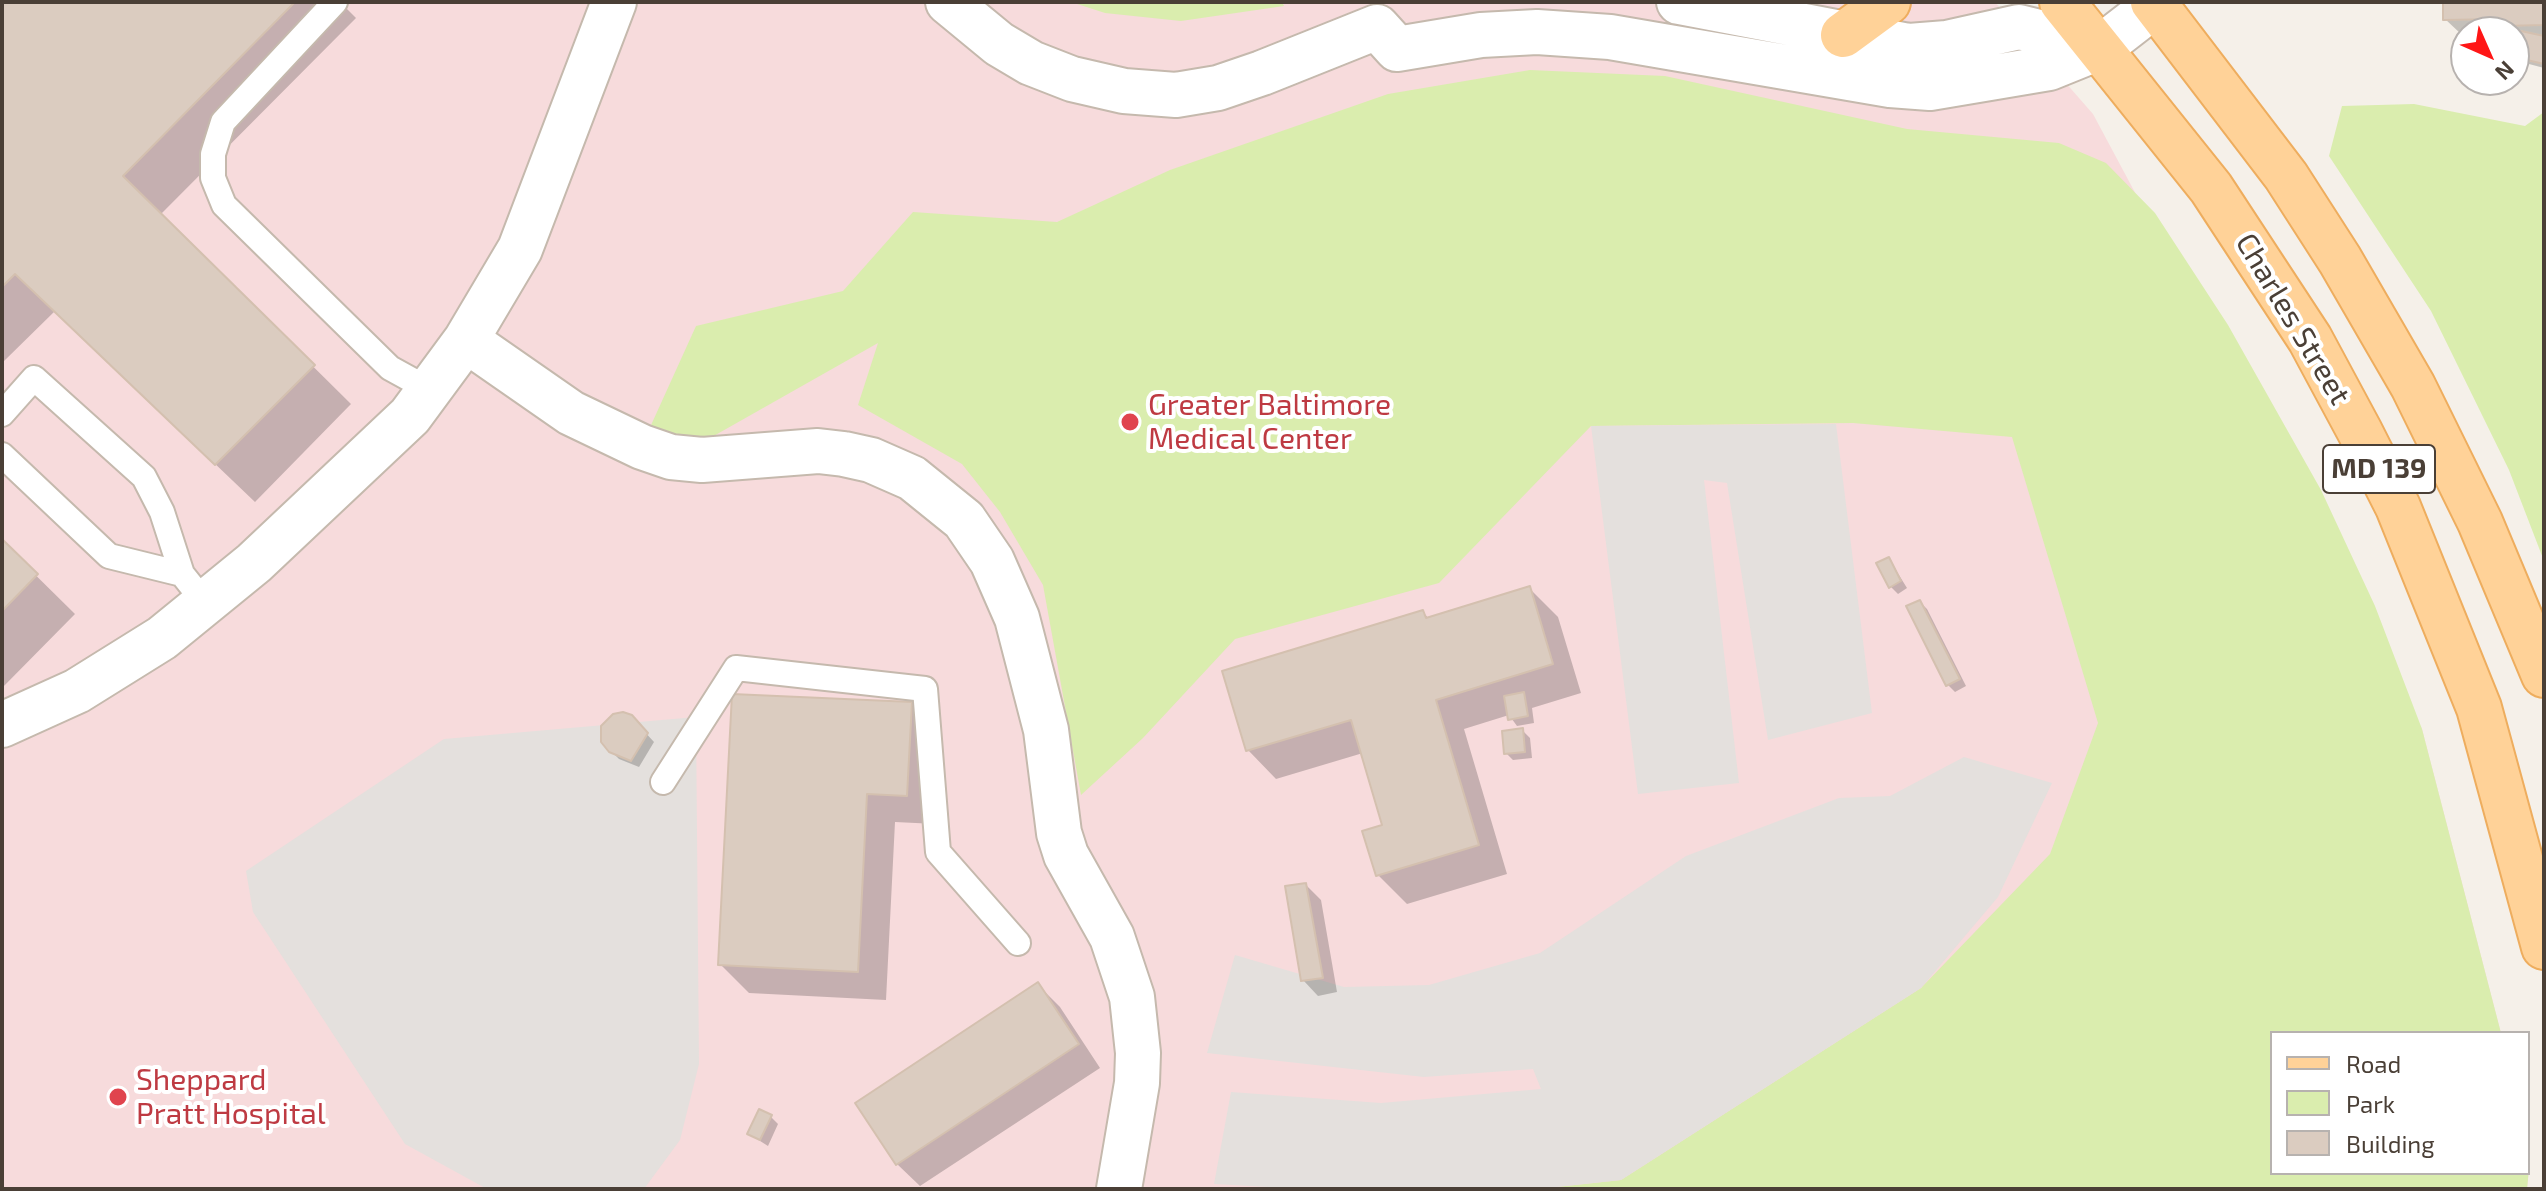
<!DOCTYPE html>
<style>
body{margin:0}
#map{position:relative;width:2546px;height:1191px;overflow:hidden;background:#f5f0e9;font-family:"Exo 2",sans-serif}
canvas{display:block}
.frame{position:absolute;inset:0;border:4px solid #4a3f36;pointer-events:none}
.legend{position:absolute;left:2270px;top:1031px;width:260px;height:144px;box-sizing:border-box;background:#fff;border:2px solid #b7b2af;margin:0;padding:10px 14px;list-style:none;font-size:24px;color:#4a3f36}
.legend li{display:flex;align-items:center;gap:16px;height:40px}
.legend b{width:40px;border:2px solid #b7b2af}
.north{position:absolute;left:2450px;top:16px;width:80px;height:80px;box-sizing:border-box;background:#fff;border:2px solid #b7b2af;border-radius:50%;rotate:135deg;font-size:22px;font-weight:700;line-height:32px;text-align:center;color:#4a3f36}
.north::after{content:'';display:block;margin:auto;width:28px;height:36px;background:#ff1616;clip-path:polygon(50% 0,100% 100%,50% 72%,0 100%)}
</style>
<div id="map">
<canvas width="2546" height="1191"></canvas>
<div class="frame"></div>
<ul class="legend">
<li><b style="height:10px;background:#ffd298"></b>Road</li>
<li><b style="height:22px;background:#daedae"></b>Park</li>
<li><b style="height:22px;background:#dbccc0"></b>Building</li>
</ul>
<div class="north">N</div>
</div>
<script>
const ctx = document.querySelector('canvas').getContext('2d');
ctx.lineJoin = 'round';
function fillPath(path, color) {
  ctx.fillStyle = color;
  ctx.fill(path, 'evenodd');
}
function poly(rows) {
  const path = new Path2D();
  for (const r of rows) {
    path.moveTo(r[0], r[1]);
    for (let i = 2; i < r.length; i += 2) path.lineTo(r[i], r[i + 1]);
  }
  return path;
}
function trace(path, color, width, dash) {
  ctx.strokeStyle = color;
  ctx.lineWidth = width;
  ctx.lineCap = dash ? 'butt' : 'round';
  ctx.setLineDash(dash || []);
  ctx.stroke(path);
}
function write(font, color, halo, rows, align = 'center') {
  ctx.font = font + ' "Exo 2",sans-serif';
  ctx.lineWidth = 8;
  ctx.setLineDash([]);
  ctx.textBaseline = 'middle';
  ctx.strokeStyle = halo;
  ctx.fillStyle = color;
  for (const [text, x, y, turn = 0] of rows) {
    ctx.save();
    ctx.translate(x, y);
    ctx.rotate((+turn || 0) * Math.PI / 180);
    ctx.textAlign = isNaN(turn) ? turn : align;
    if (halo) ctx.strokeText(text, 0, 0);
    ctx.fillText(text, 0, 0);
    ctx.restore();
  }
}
const medical = poly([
 [2,2,1995,2,2093,114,2422,729,2501,1033,2272,1033,2272,1173,2528,1173,2528,1164,2529,1169,2527,1189,2,1189]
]);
const green = poly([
 [1071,2,1282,2,1284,6,1181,21,1105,13],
 [1530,70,1665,76,1907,129,2059,143,2106,163,2155,213,2228,325,2321,490,2375,606,2422,729,2501,1033,2272,1033,2272,1173,2528,1173,2528,1164,2529,1169,2527,1189,1538,1189,1621,1180,1921,988,2050,854,2098,723,2012,437,1853,423,1591,426,1439,583,1235,639,1143,738,1081,795,1043,585,1000,512,962,464,858,405,878,343,696,446,647,434,696,326,843,291,913,212,1057,222,1170,170,1388,94],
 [2414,104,2525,126,2544,112,2544,561,2509,470,2431,311,2329,156,2342,106]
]);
const parking = poly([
 [1836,424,1872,713,1768,740,1727,483,1704,480,1739,783,1638,794,1591,426],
 [696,717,699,1064,680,1140,644,1189,487,1189,405,1144,253,912,246,871,444,739],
 [1964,757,2052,783,1998,897,1921,988,1621,1180,1538,1189,1304,1189,1214,1184,1231,1092,1381,1103,1541,1089,1533,1069,1424,1077,1207,1053,1235,955,1344,987,1429,985,1540,953,1686,856,1839,798,1890,796]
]);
const shadow = poly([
 [2,2,340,2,356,18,160,215,351,404,255,502,55,311,2,363],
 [2445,2,2544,2,2544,68,2514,60,2514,32,2461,34,2445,19],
 [2,542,75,614,2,688],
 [1889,559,1907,588,1898,594,1890,586],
 [1529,588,1558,617,1581,693,1532,708,1534,723,1517,726,1509,715,1464,729,1507,874,1407,904,1378,875,1384,826,1363,753,1276,779,1248,750,1423,612,1429,619],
 [1920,602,1927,609,1966,686,1955,692,1947,684],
 [911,704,940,733,936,824,895,822,886,1000,749,993,720,964],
 [631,717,654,742,639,767,619,759,611,751],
 [1523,731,1530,738,1532,758,1513,760,1506,753],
 [1306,885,1321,900,1337,992,1318,996,1303,980],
 [1038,985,1060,1007,1100,1068,920,1186,897,1164],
 [770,1116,778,1124,768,1146,749,1134]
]);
const building = poly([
 [2,2,295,2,123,176,315,365,215,465,15,274,2,287,2,2],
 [2443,2,2544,2,2544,25,2503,26,2502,19,2443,20,2443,2],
 [2512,29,2544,36,2544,64,2514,57,2512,29],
 [2,539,38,574,2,611,2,539],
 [1889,557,1901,581,1889,588,1876,563,1889,557],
 [1530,586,1553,664,1436,700,1479,845,1376,876,1362,831,1382,825,1351,720,1246,751,1222,671,1423,610,1426,618,1530,586],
 [1920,600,1960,679,1946,686,1906,606,1920,600],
 [1524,692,1528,716,1508,720,1504,696,1524,692],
 [732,694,912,702,907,796,867,794,858,972,718,965,732,694],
 [623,712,632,715,648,733,631,761,609,752,601,742,601,726,613,714,623,712],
 [1523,728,1525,752,1504,754,1502,731,1523,728],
 [1306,883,1323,978,1301,981,1285,886,1306,883],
 [1038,982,1079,1044,896,1165,855,1103,1038,982],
 [759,1109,772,1115,760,1140,747,1134,759,1109]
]);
const lane = poly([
 [335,2,223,122,213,154,213,178,224,205,390,368,430,390],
 [2,414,34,378,144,477,162,512,182,574,206,604],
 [2,455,109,556,182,574],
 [663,782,736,668,925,689,938,852,1018,943]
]);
const street = poly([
 [948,2,999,44,1031,63,1072,79,1124,91,1176,95,1218,88,1262,73,1377,27],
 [1679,2,1909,46,1947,43,2019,27,2101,47],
 [1377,27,1397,49,1481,35,1537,32,1610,37,1890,85,1930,88,2049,68,2101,47,2159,2],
 [466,340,571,413,642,447,671,457,702,460,818,451,844,454,871,460,912,478,964,520,992,561,1017,618,1046,730,1059,833,1066,855,1112,937,1132,997,1138,1053,1137,1083,1119,1189],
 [2,725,77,691,162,638,254,563,410,416,466,340,520,249,614,2]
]);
const primary = poly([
 [2062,2,2211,188,2310,339,2360,432,2398,507,2479,708,2544,947],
 [2153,2,2286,176,2340,260,2413,386,2480,522,2544,675],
 [1843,35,1888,2]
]);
const markers = [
 [1130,422,10,"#e0444e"],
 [118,1097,10,"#e0444e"]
];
const shields = [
 [2379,469,112]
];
const shieldNames = [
 ["MD 139",2379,469]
];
const streetNames = [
 ["Charles Street",2293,319,59]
];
const healthNames = [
 ["Greater Baltimore",1148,405],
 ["Medical Center",1148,439],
 ["Sheppard",136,1080],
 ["Pratt Hospital",136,1114]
];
fillPath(medical, '#f7dbdc');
fillPath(green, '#daedae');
fillPath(parking, '#e4e0dd');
fillPath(shadow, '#0003');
fillPath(building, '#dbccc0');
trace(building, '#d4c0af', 2);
trace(lane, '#c5b9ad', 28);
trace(street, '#c5b9ad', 48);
trace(primary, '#eead5e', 48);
trace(lane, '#fff', 24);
trace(street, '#fff', 44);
trace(primary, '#ffd298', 44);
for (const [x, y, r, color] of markers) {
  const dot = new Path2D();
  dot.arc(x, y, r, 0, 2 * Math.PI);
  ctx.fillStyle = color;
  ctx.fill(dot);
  trace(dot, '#fff', 3);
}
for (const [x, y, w] of shields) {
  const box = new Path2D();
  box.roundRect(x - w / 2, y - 24, w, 48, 6);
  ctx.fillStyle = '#fff';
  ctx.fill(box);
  trace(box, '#4a3f36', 2);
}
write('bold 28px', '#4a3f36', null, shieldNames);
write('30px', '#4a3f36', '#fff', streetNames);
write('30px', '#be3a42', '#fff', healthNames, 'left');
</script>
